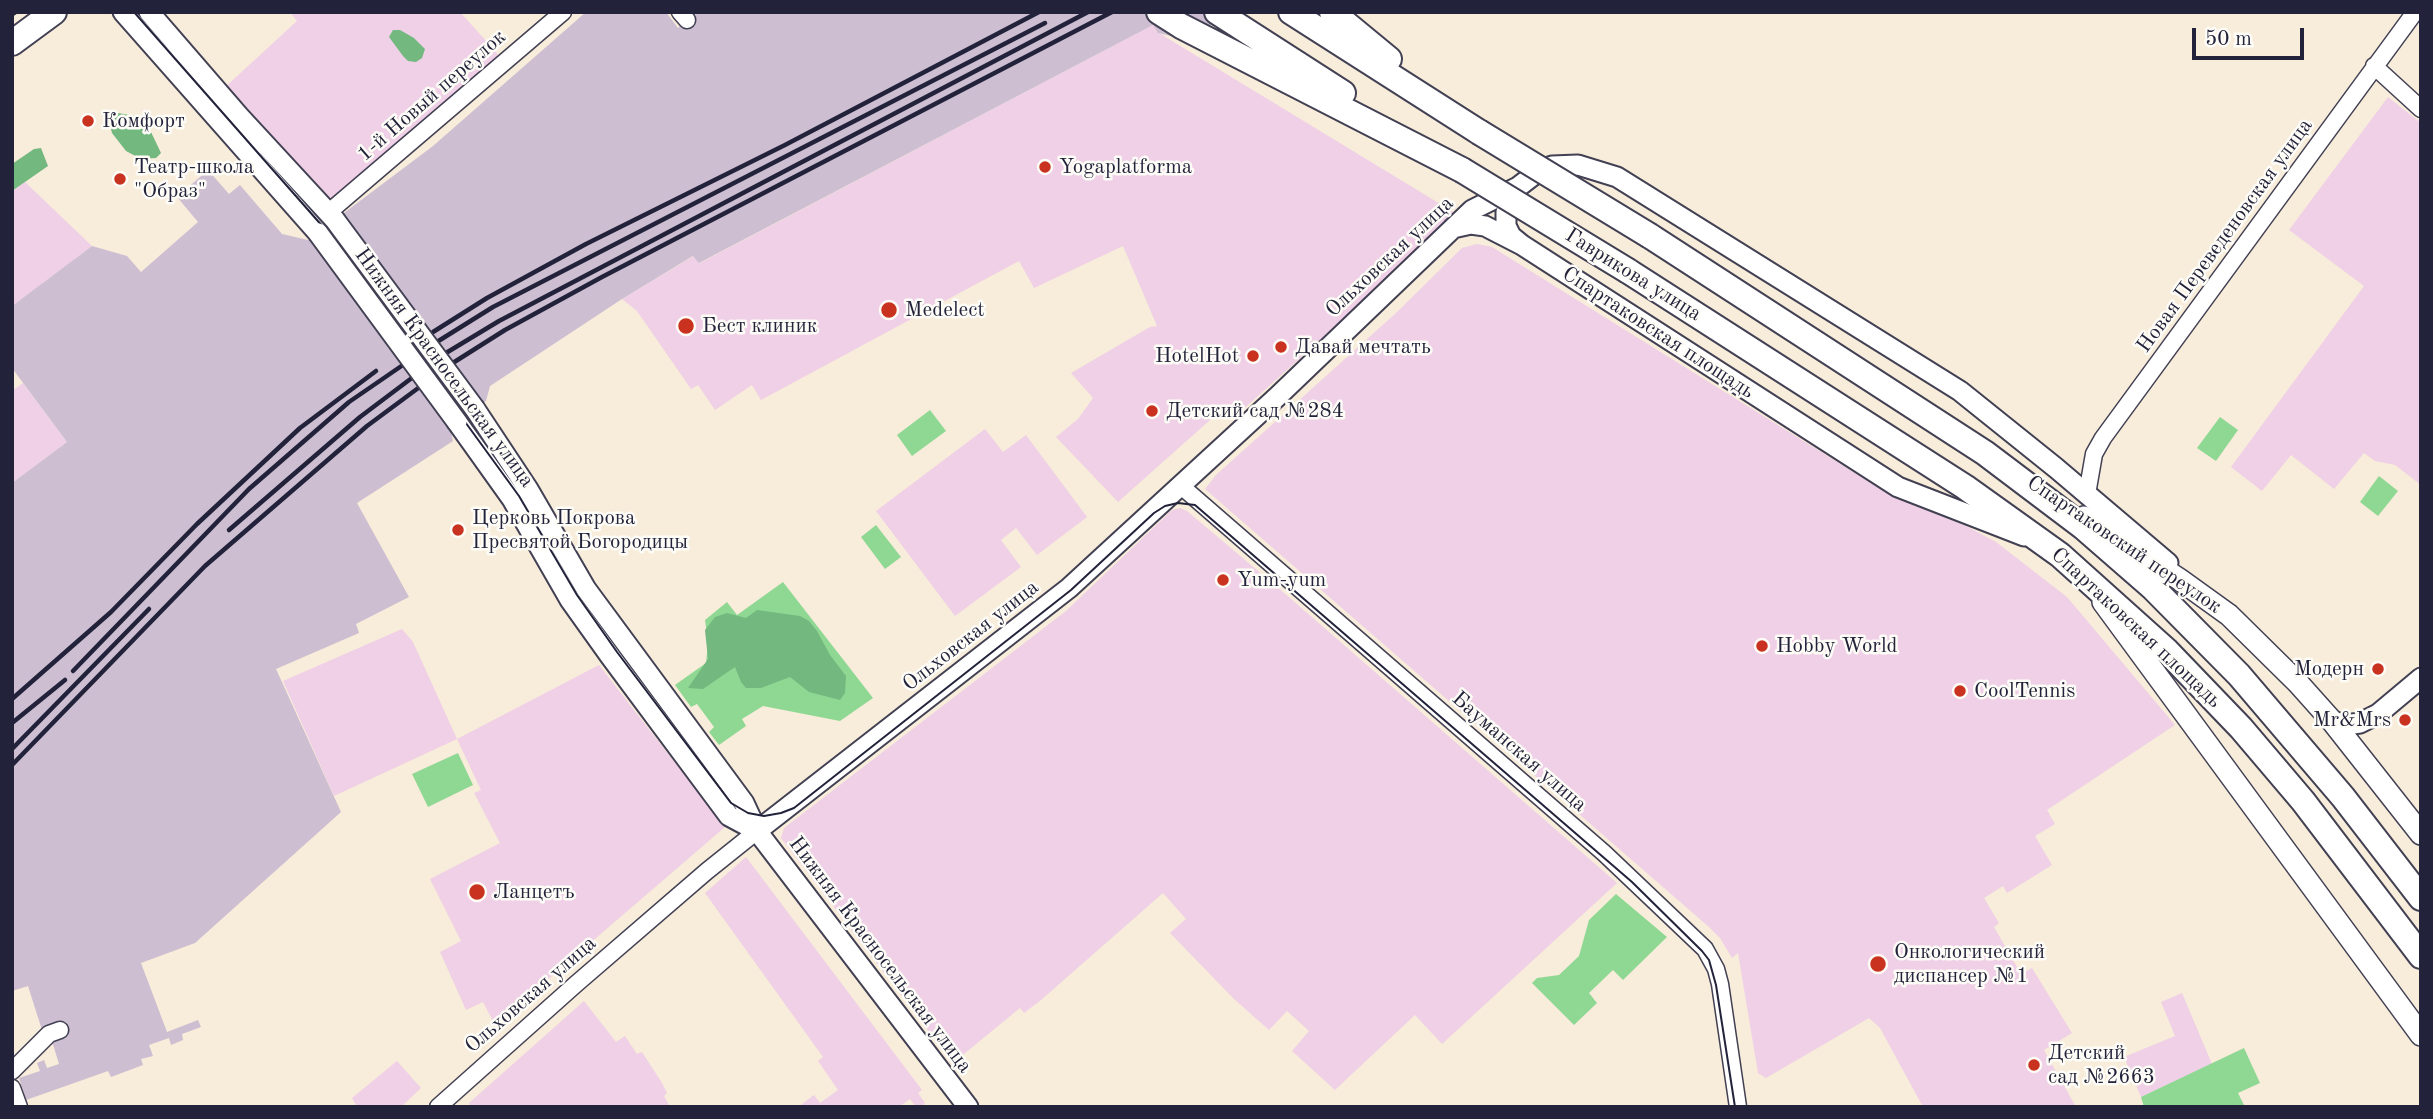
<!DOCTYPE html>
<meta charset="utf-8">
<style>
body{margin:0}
#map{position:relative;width:2433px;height:1119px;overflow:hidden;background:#f8ecda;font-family:"Old Standard TT",serif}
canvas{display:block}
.frame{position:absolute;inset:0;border:14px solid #22223b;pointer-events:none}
.scale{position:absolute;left:2192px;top:28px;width:112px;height:32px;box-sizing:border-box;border:4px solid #22223b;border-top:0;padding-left:9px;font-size:21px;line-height:24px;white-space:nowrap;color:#22223b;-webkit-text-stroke:5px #fdfcf7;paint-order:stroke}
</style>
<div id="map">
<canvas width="2433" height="1119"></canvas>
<div class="frame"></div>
<div class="scale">50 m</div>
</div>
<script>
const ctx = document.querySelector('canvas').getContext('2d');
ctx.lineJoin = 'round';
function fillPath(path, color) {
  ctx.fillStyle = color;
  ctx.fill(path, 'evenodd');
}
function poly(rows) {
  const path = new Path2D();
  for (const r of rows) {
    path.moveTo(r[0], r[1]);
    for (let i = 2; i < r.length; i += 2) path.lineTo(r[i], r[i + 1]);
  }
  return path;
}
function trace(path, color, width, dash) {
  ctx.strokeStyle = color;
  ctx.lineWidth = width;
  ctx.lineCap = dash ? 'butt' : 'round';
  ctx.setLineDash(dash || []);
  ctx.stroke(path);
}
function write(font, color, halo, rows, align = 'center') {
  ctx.font = font + ' "Old Standard TT",serif';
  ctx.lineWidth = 5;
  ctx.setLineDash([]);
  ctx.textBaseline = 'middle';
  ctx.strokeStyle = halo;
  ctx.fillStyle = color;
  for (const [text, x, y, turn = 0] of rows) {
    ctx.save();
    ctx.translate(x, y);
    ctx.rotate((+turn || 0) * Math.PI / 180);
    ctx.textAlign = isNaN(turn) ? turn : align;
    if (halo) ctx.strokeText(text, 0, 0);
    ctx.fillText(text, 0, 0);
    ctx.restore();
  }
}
const built = poly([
 [290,12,460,12,497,53,498,58,326,205,222,90,297,21],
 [1153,25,1159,33,1455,213,1378,288,1238,414,1228,404,1118,502,1056,437,1078,419,1093,398,1071,373,1150,327,1157,326,1123,246,1034,288,1019,261,761,400,752,385,715,410,698,385,691,389,637,311,622,299,694,256,700,263],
 [2388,97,2421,123,2421,485,2395,465,2375,461,2364,453,2334,489,2291,455,2262,491,2231,467,2364,286,2289,230],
 [25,182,92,246,12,306,12,191],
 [1477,244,1492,247,1887,493,1966,526,1996,542,2067,597,2175,725,2047,810,2055,824,2035,836,2052,865,2007,893,2003,886,1984,898,1999,923,1994,927,2021,974,2032,968,2072,1033,2044,1050,2076,1107,1923,1107,1880,1028,1869,1018,1766,1078,1758,1073,1738,953,1732,958,1720,938,1709,927,1205,489,1216,475,1396,313,1462,248],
 [23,383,67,442,12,483,12,391],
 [985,429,1003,452,1026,435,1087,517,1037,555,1016,528,1001,540,1021,567,955,616,876,511],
 [1180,508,1187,511,1290,598,1617,883,1442,1044,1415,1015,1335,1090,1292,1051,1309,1031,1287,1011,1269,1030,1234,999,1170,933,1186,919,1163,893,1041,1000,1024,1013,1020,1008,953,1063,781,838,784,828,1066,611,1172,510],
 [402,629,413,642,457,739,599,665,725,827,495,1025,483,1002,466,1010,440,952,461,941,430,879,500,843,474,793,481,790,457,739,334,796,283,681],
 [746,857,922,1090,918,1093,925,1103,921,1107,916,1107,910,1099,899,1107,798,1107,814,1095,820,1103,838,1090,818,1061,823,1057,705,893],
 [2182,993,2212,1064,2141,1097,2124,1057,2175,1036,2161,1002],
 [584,1001,616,1042,625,1036,637,1054,642,1052,662,1083,667,1093,664,1096,670,1107,471,1107,469,1103],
 [397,1061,421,1088,401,1107,357,1107,352,1098]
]);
const industrial = poly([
 [586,12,666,12,678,28,695,12,1231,12,1187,40,1158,33,1153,25,699,263,693,256,622,299,490,386,486,401,450,427,453,441,357,503,409,597,356,624,359,633,276,669,341,812,195,943,141,963,167,1032,198,1020,201,1027,182,1034,183,1040,171,1045,169,1038,149,1045,153,1056,141,1059,143,1065,111,1077,108,1071,26,1100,19,1078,40,1071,37,1063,44,1060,47,1068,59,1064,51,1038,57,1025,42,1030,28,986,12,991,12,483,67,442,12,368,12,306,92,246,127,256,141,272,198,222,177,197,208,170,229,194,240,185,282,234,308,240,433,146]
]);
const green = poly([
 [930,410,946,431,912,456,897,435],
 [2220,417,2238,430,2216,461,2197,448],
 [2379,476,2398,491,2378,516,2360,502],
 [876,525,901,557,885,569,861,537],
 [783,582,873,698,840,721,763,706,742,719,746,726,719,745,709,732,714,727,697,704,691,707,675,685,706,663,708,642,705,620,727,602,737,615],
 [458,753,473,785,428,807,412,774],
 [1616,894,1667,937,1623,980,1613,970,1589,993,1597,1003,1574,1025,1532,983,1537,978,1559,975,1579,956,1589,920],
 [2244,1048,2260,1083,2238,1093,2245,1107,2144,1107,2141,1097]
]);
const forest = poly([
 [393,30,400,30,414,38,425,49,422,58,416,62,408,61,403,56,389,37],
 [118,113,135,116,151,132,161,153,156,158,141,159,126,151,112,133,110,125,112,118],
 [41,148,48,166,12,191,12,164,34,149],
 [757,610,800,616,809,621,817,631,830,655,846,676,845,693,840,700,809,692,790,677,761,688,746,688,741,682,735,667,703,689,688,688,708,659,705,630,715,617,727,613,746,618]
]);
const minor = poly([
 [680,12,687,20],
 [2374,66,2421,109],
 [329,212,563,12],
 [1180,485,1604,853,1705,949,1716,969,1720,984,1738,1107],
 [2087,494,2094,454,2103,438,2415,12],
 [12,1071,49,1034,60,1030],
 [12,1088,19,1107],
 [438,1107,576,984,707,871,757,831]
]);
const tertiary = poly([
 [123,12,318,233],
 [149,12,239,116,335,220],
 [1453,228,1471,224,1485,226,1522,245,1898,487,2024,536],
 [1522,245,1511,236,1506,226,1506,212,1518,187,1539,171,1552,166,1578,165,1617,177,1960,391,2056,468,2168,563],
 [475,409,528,489,586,589,744,803,757,831,968,1107],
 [457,422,512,499,570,600,610,656,729,816,757,831],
 [2332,721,2346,725,2360,723,2378,714,2421,678],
 [757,831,1069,588,1278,396,1472,210,1518,187]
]);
const secondary = poly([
 [2084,517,2179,579,2229,615,2298,683,2332,721,2421,834],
 [2103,602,2421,1035]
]);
const primary = poly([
 [1159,12,1181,26,1462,170],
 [1217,12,1343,93],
 [1291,12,1479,132],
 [1332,12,1389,59],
 [12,43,54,12],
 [1650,236,1985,453,2083,527,2153,588,2239,675,2343,797,2421,898],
 [1628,271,1965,487,2060,555,2167,651,2241,728,2303,801,2421,956]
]);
const tram = poly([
 [134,12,324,228,519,496,577,595,617,652,731,803,748,813,764,816,781,813,794,808,1071,590,1154,513,1165,506,1178,503,1195,505,1632,882,1702,951,1709,960,1716,985,1735,1107],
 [12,16,18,12]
]);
const rail = poly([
 [433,332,487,298,586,244,785,145,1039,12],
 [229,530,360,417,441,356,499,321,1088,12],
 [73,671,249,489,349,402,432,345,493,307,1045,23],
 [12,699,111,612,197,524,300,428,376,371],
 [12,723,65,680],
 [12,749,149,609],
 [12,765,205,566,367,426,448,366,505,330,602,277,1112,12]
]);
const tertiaryBridge = poly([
 [335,220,475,409],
 [318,233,457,422]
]);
const primaryBridge = poly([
 [1479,132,1650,236],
 [1462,170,1628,271]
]);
const markers = [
 [88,121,7,"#c8321e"],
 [1045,167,7,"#c8321e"],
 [120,179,7,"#c8321e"],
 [889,310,9,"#c8321e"],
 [686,326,9,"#c8321e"],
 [1281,347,7,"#c8321e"],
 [1253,356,7,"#c8321e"],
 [1152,411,7,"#c8321e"],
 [458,530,7,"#c8321e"],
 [1223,580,7,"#c8321e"],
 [1762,646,7,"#c8321e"],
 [2378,669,7,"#c8321e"],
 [1960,691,7,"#c8321e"],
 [2405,720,7,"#c8321e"],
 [477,892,9,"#c8321e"],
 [1878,964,9,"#c8321e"],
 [2034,1065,7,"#c8321e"]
];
const streetNames = [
 ["1-й Новый переулок",432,96,-41],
 ["Новая Переведеновская улица",2225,236,-54],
 ["Ольховская улица",1390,257,-43],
 ["Гаврикова улица",1633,275,32],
 ["Спартаковская площадь",1658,333,33],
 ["Нижняя Красносельская улица",444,368,54],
 ["Спартаковский переулок",2124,545,34],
 ["Спартаковская площадь",2136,628,43],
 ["Ольховская улица",971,636,-38],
 ["Бауманская улица",1519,752,41],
 ["Нижняя Красносельская улица",880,955,53],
 ["Ольховская улица",531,995,-41]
];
const poiNames = [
 ["Комфорт",102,121],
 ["Театр-школа",134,167],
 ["\"Образ\"",134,191],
 ["Yogaplatforma",1059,167],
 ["Medelect",905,310],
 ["Бест клиник",702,326],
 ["Давай мечтать",1295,347],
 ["HotelHot",1239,356,"right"],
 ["Детский сад №284",1166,411],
 ["Церковь Покрова",472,518],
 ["Пресвятой Богородицы",472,542],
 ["Yum-yum",1237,580],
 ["Hobby World",1776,646],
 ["Модерн",2364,669,"right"],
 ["CoolTennis",1974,691],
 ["Mr&Mrs",2391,720,"right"],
 ["Ланцетъ",493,892],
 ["Онкологический",1894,952],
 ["диспансер №1",1894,976],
 ["Детский",2048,1053],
 ["сад №2663",2048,1077]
];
fillPath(built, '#efd0e6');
fillPath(industrial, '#cdbed2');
fillPath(green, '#8fd894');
fillPath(forest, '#73b87e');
trace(minor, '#424053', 19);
trace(tertiary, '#424053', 23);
trace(secondary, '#424053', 24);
trace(primary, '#424053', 28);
trace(minor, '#fff', 16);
trace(tertiary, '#fff', 19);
trace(secondary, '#fff', 21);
trace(primary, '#fff', 24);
trace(tram, '#22223b', 2);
trace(rail, '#22223b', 4.5);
trace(tertiaryBridge, '#424053', 23, []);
trace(primaryBridge, '#424053', 28, []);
trace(tertiaryBridge, '#fff', 19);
trace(primaryBridge, '#fff', 24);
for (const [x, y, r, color] of markers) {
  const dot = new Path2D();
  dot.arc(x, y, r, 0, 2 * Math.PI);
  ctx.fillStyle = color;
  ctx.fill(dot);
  trace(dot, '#fdfcf7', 2.5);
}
write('21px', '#22223b', '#fdfcf7', streetNames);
write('21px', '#22223b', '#fdfcf7', poiNames, 'left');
</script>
